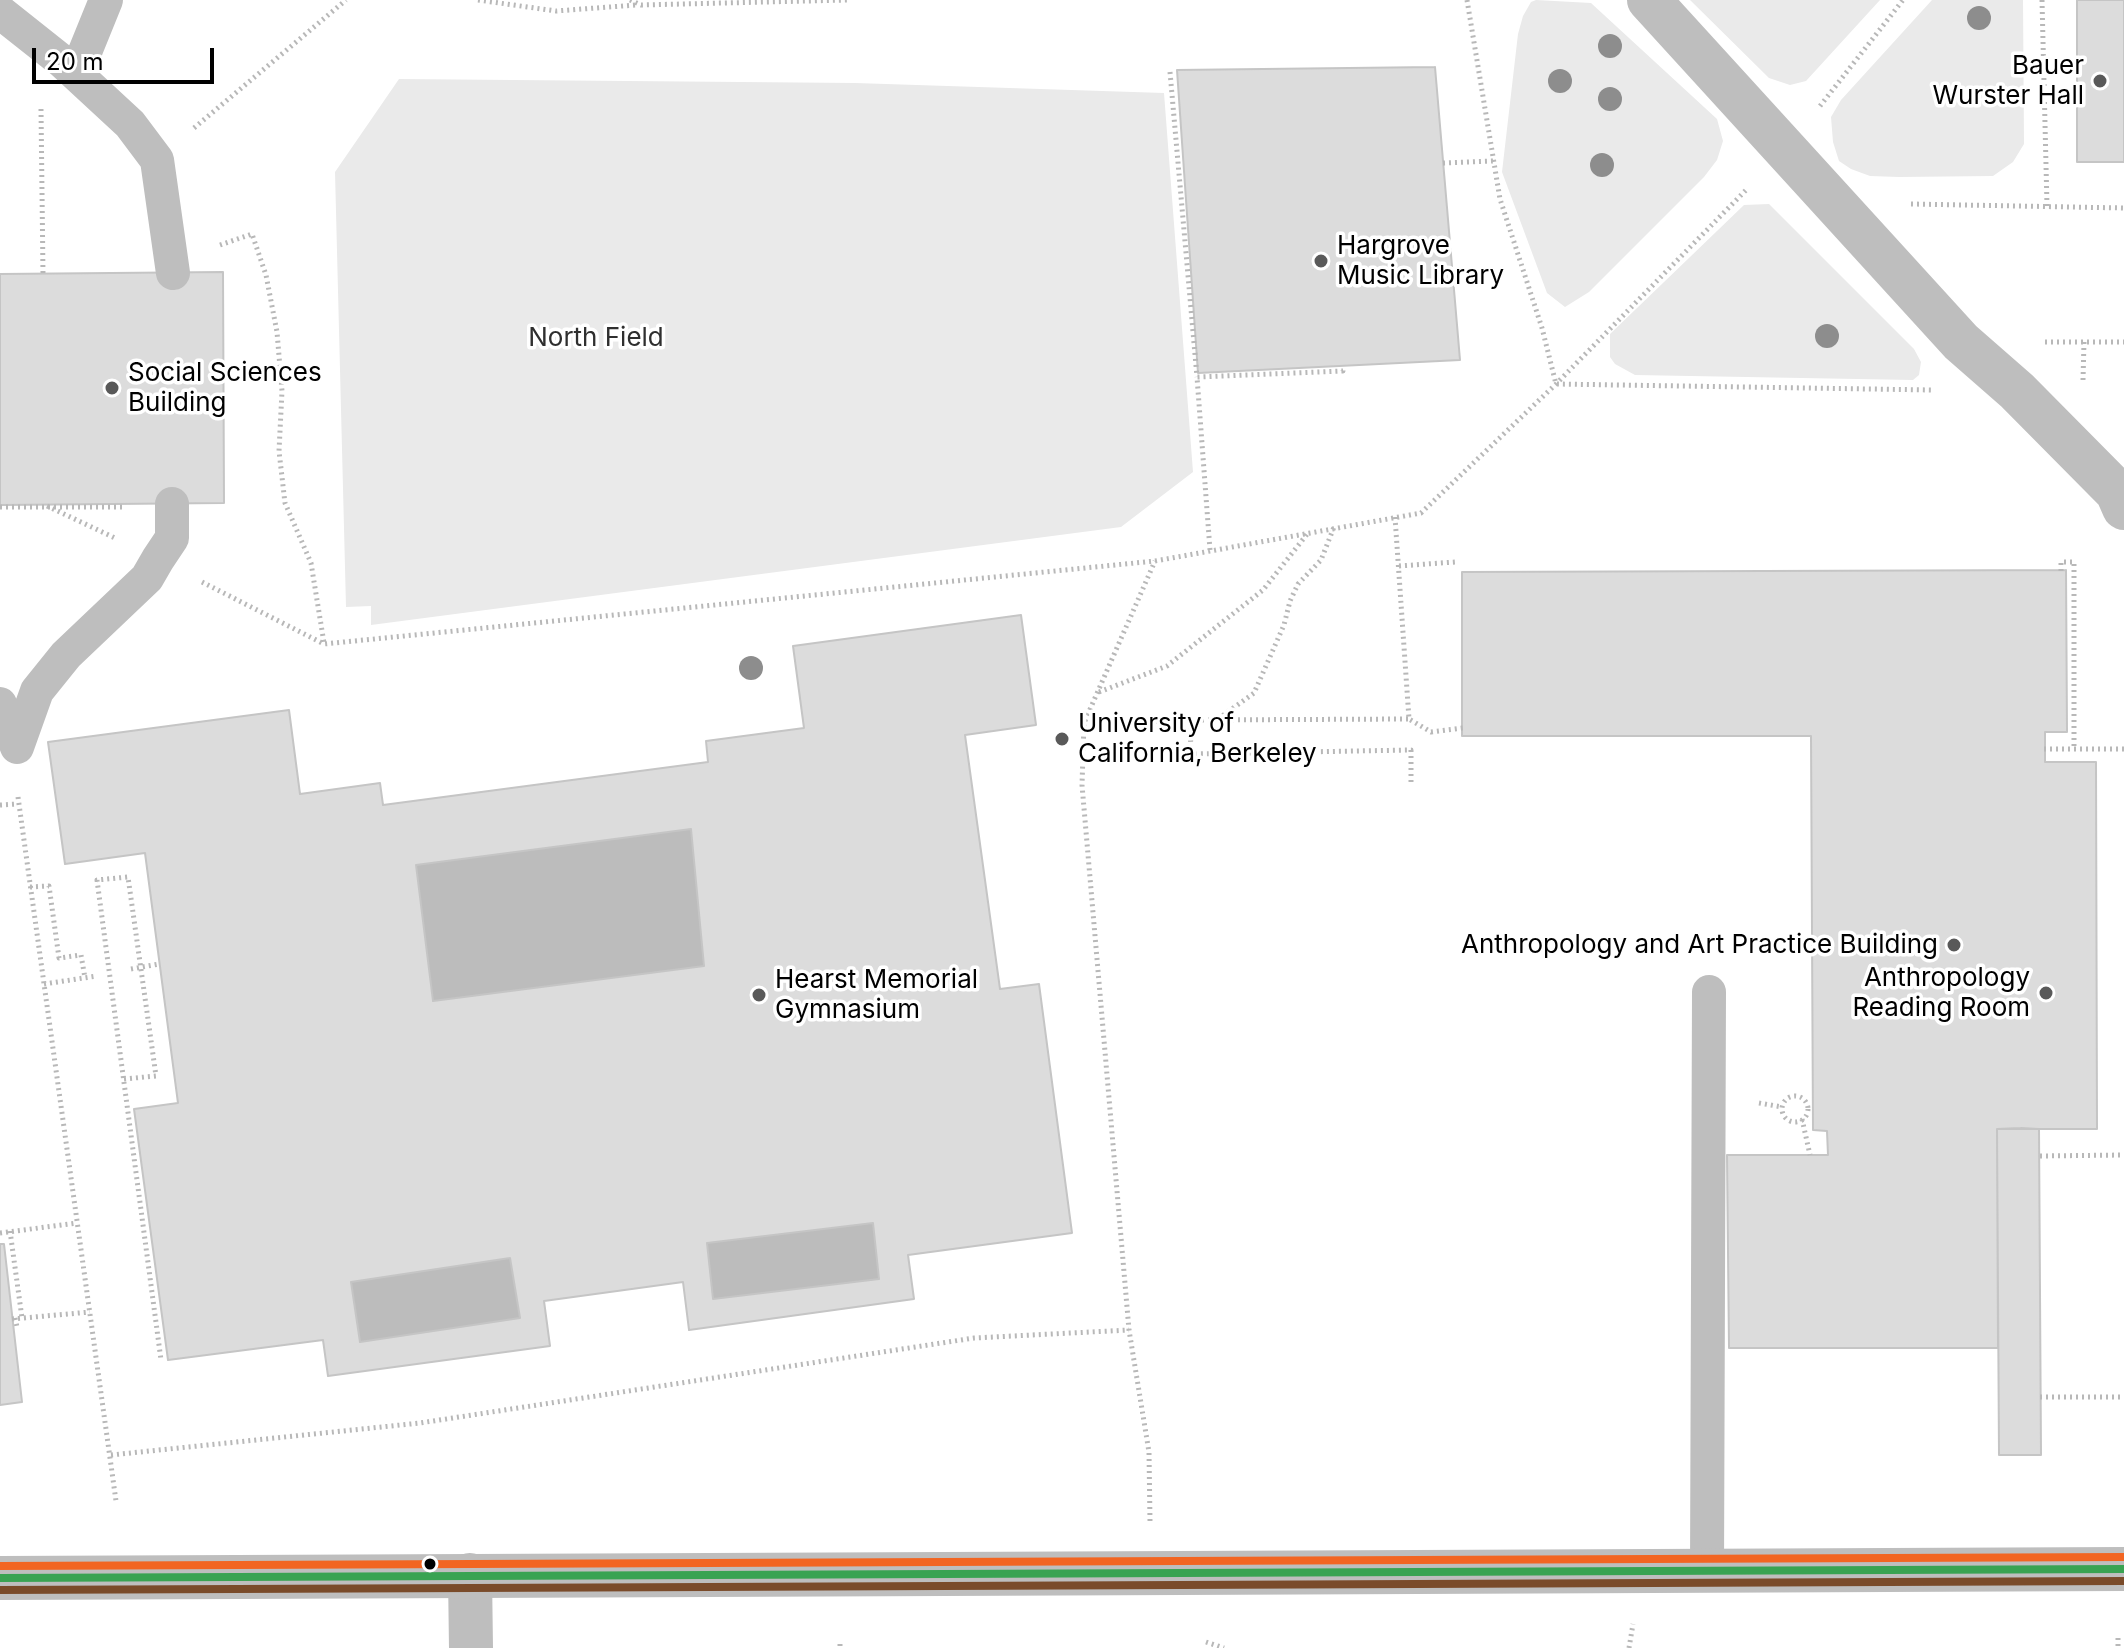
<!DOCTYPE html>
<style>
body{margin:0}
#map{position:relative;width:2124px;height:1648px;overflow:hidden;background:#fff;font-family:Inter,sans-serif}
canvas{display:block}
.scale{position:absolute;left:32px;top:48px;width:182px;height:36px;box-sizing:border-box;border:4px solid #000;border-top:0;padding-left:10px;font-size:24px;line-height:28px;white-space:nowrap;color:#000;-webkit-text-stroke:6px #fff;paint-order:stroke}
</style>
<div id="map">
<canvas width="2124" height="1648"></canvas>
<div class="scale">20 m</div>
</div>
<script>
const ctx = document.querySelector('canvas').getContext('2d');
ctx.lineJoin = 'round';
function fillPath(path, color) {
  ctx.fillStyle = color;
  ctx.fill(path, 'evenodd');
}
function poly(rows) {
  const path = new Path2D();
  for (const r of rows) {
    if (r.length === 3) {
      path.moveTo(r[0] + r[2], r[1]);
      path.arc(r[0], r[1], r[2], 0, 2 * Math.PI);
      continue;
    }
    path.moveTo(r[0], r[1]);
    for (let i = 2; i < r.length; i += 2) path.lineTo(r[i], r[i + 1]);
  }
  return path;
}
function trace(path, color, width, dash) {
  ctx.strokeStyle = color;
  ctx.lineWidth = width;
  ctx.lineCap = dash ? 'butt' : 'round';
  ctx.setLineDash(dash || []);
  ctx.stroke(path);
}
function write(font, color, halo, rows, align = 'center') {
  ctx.font = font + ' Inter,sans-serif';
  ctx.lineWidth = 7;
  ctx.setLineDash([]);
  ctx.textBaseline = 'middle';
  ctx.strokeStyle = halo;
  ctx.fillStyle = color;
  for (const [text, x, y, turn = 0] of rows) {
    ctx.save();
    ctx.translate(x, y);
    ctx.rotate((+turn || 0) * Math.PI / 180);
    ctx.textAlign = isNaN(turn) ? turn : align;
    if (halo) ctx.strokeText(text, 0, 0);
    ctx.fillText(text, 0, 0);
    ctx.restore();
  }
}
const green = poly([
 [1536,0,1591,3,1717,119,1723,141,1717,160,1704,177,1589,292,1565,307,1547,293,1502,172,1518,34,1523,16,1531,2],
 [1690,0,1880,0,1806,81,1790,85,1769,78],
 [1932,0,2023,0,2024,144,2013,162,1993,176,1899,177,1870,176,1851,169,1839,161,1833,142,1831,117,1841,100],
 [399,79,855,83,1164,93,1193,472,1121,527,371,625,371,606,346,607,335,172],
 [1769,204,1914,349,1921,362,1919,375,1913,380,1635,375,1615,364,1610,357,1610,334,1744,205]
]);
const water = poly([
 [691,829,704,966,433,1001,416,865],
 [873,1223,879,1279,713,1299,707,1243],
 [510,1258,520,1318,360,1342,351,1282]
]);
const building = poly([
 [2077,0,2124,0,2124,162,2077,162,2077,0],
 [1435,67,1460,360,1198,373,1177,70,1435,67],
 [223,272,224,503,0,505,0,274,223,272],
 [2066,570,2067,732,2045,732,2045,762,2096,762,2097,1129,1997,1129,1998,1348,1729,1348,1727,1155,1828,1155,1827,1131,1813,1130,1811,736,1462,736,1462,572,2066,570],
 [1021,615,1036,725,965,735,1000,989,1039,984,1072,1233,908,1255,914,1299,689,1330,683,1282,544,1301,550,1346,328,1376,323,1340,168,1360,134,1109,178,1103,145,853,65,864,48,742,289,710,300,794,380,783,383,805,708,762,706,741,804,728,793,646,1021,615],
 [691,829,704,966,433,1001,416,865,691,829],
 [873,1223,879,1279,713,1299,707,1243,873,1223],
 [510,1258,520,1318,360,1342,351,1282,510,1258],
 [2021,1128,2039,1129,2041,1455,1999,1455,1997,1129,2021,1128],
 [0,1244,4,1244,22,1402,0,1405,0,1244]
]);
const path = poly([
 [478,0,556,11,636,5],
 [630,0,641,5,848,0],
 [1467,0,1500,199,1542,328,1556,384,1932,390],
 [2042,0,2047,206],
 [1170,72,1197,377],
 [1820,106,1903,0],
 [41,109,43,274],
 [194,128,346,0],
 [1443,163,1493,161],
 [1911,204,2124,208],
 [220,245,252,234,266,275,277,332,282,391,279,451,285,503,311,563,324,643],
 [2045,342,2124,342],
 [2083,380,2084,342],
 [47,506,115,538],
 [0,507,123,507],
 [1395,517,1409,719,1431,732,1463,728],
 [1210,550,1197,377,1343,371,1343,367],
 [1399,566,1455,562],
 [2061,571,2061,562,2074,562,2074,748],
 [202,582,324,644,1155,561,1421,513,1556,384,1747,189],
 [1099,692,1167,666,1263,590,1308,533],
 [1218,719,1254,693,1284,625,1290,601,1298,584,1321,560,1334,527],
 [1190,720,1409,719],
 [1084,723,1190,720,1191,754,1411,750,1411,786],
 [2044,749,2124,749],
 [18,797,116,1501],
 [0,805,18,804],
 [30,887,49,886,59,958,81,955,85,978],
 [131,969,159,964],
 [44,984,97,976],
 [124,1079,156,1076,128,877,97,880,161,1360],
 [1795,1109,13],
 [1759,1103,1782,1107],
 [1802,1119,1810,1155],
 [2040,1156,2124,1155],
 [10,1231,22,1318],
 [0,1233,77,1223],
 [15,1318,17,1327],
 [12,1319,90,1312],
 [2040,1397,2124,1397],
 [111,1455,420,1423,974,1338,1129,1330],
 [1150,1521,1149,1452,1129,1330,1082,785,1084,723,1155,561],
 [2118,1638,2118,1648],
 [1206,1642,1224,1648],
 [840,1644,840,1648],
 [1629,1648,1633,1624]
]);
const service = poly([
 [0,12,63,62,130,124,157,160,173,273],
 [76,74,106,0],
 [0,704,17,747],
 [17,747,37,691,66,655,147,578,158,559,172,538,172,504],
 [1707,1570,1709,992]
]);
const pedestrian = poly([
 [1649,0,1961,342,2017,391,2117,492,2124,508]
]);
const minor = poly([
 [470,1575,471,1648]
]);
const tertiary = poly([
 [0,1578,2124,1569]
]);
const bus1 = poly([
 [0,1578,2124,1569]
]);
const bus2 = poly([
 [0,1590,2124,1581]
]);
const bus3 = poly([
 [0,1566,2124,1557]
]);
const trees = [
 [1979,18],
 [1610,46],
 [1560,81],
 [1610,99],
 [1602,165],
 [1827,336],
 [751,668]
];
const markers = [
 [2100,81,8,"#595959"],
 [1321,261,8,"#595959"],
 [112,388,8,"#595959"],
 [1062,739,8,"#595959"],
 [1954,945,8,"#595959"],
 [2046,993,8,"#595959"],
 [759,995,8,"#595959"],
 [430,1564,7,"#000"]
];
const poiNames = [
 ["Bauer",2084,66,"right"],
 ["Wurster Hall",2084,96,"right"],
 ["Hargrove",1337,246],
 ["Music Library",1337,276],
 ["Social Sciences",128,373],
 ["Building",128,403],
 ["University of",1078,724],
 ["California, Berkeley",1078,754],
 ["Anthropology and Art Practice Building",1938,945,"right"],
 ["Anthropology",2030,978,"right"],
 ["Reading Room",2030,1008,"right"],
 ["Hearst Memorial",775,980],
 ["Gymnasium",775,1010]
];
const parkNames = [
 ["North Field",596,338]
];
fillPath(green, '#eaeaea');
fillPath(water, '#bcbcbc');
fillPath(building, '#dcdcdc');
trace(building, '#c5c5c5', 2);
trace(path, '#b8b8b8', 5, [2, 4]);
trace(service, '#bebebe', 34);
trace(pedestrian, '#bebebe', 44);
trace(minor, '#bebebe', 44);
trace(tertiary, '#bebebe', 44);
trace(bus1, '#39a352', 8);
trace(bus2, '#7a4b2a', 8);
trace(bus3, '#f26522', 8);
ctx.fillStyle = '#8d8d8d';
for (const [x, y] of trees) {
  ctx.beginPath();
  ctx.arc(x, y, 12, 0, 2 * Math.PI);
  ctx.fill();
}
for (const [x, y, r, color] of markers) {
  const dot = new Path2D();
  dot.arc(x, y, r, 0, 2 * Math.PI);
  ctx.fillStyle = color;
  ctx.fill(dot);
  trace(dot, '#fff', 3);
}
write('26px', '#000', '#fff', poiNames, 'left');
write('26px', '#2f2f2f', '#fff', parkNames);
</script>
